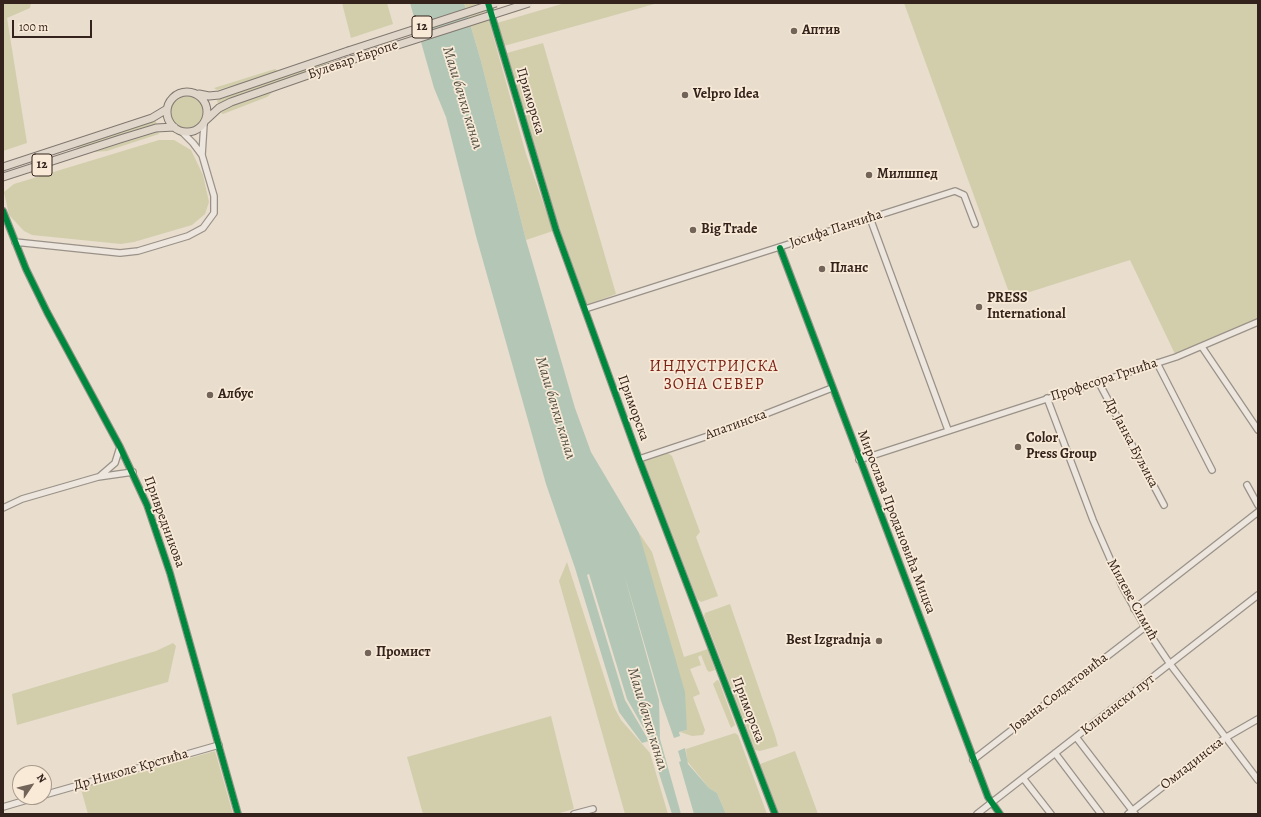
<!DOCTYPE html>
<meta charset="utf-8">
<style>
body{margin:0}
#map{position:relative;width:1261px;height:817px;overflow:hidden;background:#e9ddcd;font-family:Alegreya,serif}
canvas{display:block}
.frame{position:absolute;inset:0;border:4px solid #33231c;pointer-events:none}
.north{position:absolute;left:12px;top:765px;width:40px;height:40px;box-sizing:border-box;background:#f8ead7;border:1px solid #a99a8c;border-radius:50%;rotate:55deg;font-size:11px;font-weight:700;line-height:16px;text-align:center;color:#33231c}
.north::after{content:'';display:block;margin:auto;width:14px;height:18px;background:#73645a;clip-path:polygon(50% 0,100% 100%,50% 72%,0 100%)}
.scale{position:absolute;left:12px;top:20px;width:80px;height:18px;box-sizing:border-box;border:2px solid #33231c;border-top:0;padding-left:5px;font-size:12px;line-height:14px;white-space:nowrap;color:#33231c;-webkit-text-stroke:3px #f8ead7;paint-order:stroke}
</style>
<div id="map">
<canvas width="1261" height="817"></canvas>
<div class="frame"></div>
<div class="north">N</div>
<div class="scale">100 m</div>
</div>
<script>
const ctx = document.querySelector('canvas').getContext('2d');
ctx.lineJoin = 'round';
function fillPath(path, color) {
  ctx.fillStyle = color;
  ctx.fill(path, 'evenodd');
}
function poly(rows) {
  const path = new Path2D();
  for (const r of rows) {
    if (r.length === 3) {
      path.moveTo(r[0] + r[2], r[1]);
      path.arc(r[0], r[1], r[2], 0, 2 * Math.PI);
      continue;
    }
    path.moveTo(r[0], r[1]);
    for (let i = 2; i < r.length; i += 2) path.lineTo(r[i], r[i + 1]);
  }
  return path;
}
function trace(path, color, width, dash) {
  ctx.strokeStyle = color;
  ctx.lineWidth = width;
  ctx.lineCap = dash ? 'butt' : 'round';
  ctx.setLineDash(dash || []);
  ctx.stroke(path);
}
function write(font, color, halo, rows, align = 'center') {
  ctx.font = font + ' Alegreya,serif';
  ctx.lineWidth = 3.5;
  ctx.setLineDash([]);
  ctx.textBaseline = 'middle';
  ctx.strokeStyle = halo;
  ctx.fillStyle = color;
  for (const [text, x, y, turn = 0] of rows) {
    ctx.save();
    ctx.translate(x, y);
    ctx.rotate((+turn || 0) * Math.PI / 180);
    ctx.textAlign = isNaN(turn) ? turn : align;
    if (halo) ctx.strokeText(text, 0, 0);
    ctx.fillText(text, 0, 0);
    ctx.restore();
  }
}
const green = poly([
 [3,3,31,3,30,8,7,18,27,143,3,151],
 [342,3,387,3,393,24,351,38],
 [464,3,484,3,526,154,553,231,526,240,481,61],
 [565,3,658,3,504,46,497,23],
 [904,3,1258,3,1258,319,1175,354,1130,260,1011,298],
 [543,43,616,294,587,305,560,231,507,53],
 [326,62,327,66,218,104,217,100,258,83],
 [275,69,278,71,244,83,217,90,214,88],
 [273,92,267,97,223,114,221,113,221,111,233,104],
 [187,112,16],
 [155,120,157,124,78,150,77,146],
 [158,132,159,134,107,151,93,152],
 [159,140,174,140,191,150,203,175,209,202,205,214,192,225,134,242,121,244,32,235,24,231,9,215,4,192,14,184],
 [668,453,672,456,700,532,696,537,718,596,701,602,697,599,644,461],
 [639,533,652,552,684,657,708,649,715,670,709,672,707,670,701,655,698,657,701,665,690,669,700,694,693,697,705,730,703,735,692,736,680,732,687,730],
 [567,562,614,707,621,720,650,753,668,814,625,814,559,581],
 [730,604,775,735,778,746,760,751,755,750,704,616,705,613],
 [173,643,176,646,168,682,17,725,12,694,156,651],
 [717,680,719,681,735,725,731,728,713,684],
 [551,716,574,809,556,814,423,814,407,757],
 [735,733,738,735,767,814,726,814,717,793,709,788,687,761,686,749],
 [215,751,233,814,88,814,81,789],
 [795,751,818,814,779,814,760,764]
]);
const water = poly([
 [410,3,464,3,481,61,526,240,575,408,591,452,639,533,685,692,687,730,679,732,680,736,674,738,661,701,624,574,659,700,660,739,681,814,672,814,649,742,651,741,627,699,589,574,587,575,625,700,649,741,642,743,619,712,575,568,546,484,476,236,446,117,434,88],
 [685,748,688,764,709,788,717,793,726,814,694,814,679,762,681,761,678,751]
]);
const minor = poly([
 [488,3,556,230,639,459,775,814],
 [202,155,204,124],
 [3,211,26,269,47,312,120,447,147,505,170,573,238,814],
 [870,218,948,430],
 [15,242,120,253,138,251,188,236,203,228,214,213,214,196,202,155,193,143,181,131],
 [780,248,988,797,1000,814],
 [585,309,955,191,964,195,975,224],
 [1202,347,1258,430],
 [1157,363,1212,470],
 [1098,381,1164,505],
 [1047,398,1093,520,1122,586,1145,627,1170,664,1258,780],
 [639,459,717,433,832,388],
 [859,460,1176,357,1258,322],
 [100,476,115,463,120,447],
 [1247,485,1258,505],
 [3,508,22,499,98,477,133,472],
 [1134,609,1258,512],
 [1076,737,1135,814],
 [1055,753,1101,814],
 [973,760,1145,627],
 [1023,778,1051,814],
 [44,795,219,745],
 [3,807,37,797],
 [574,814,593,809],
 [977,814,1258,595],
 [1128,814,1225,738,1258,719]
]);
const major = poly([
 [187,112,20],
 [199,94,209,96,219,95,348,51],
 [206,120,219,108,231,102,351,60],
 [3,167,152,118,167,109],
 [3,177,120,139,156,128,174,127]
]);
const majorBridge = poly([
 [348,51,496,3],
 [351,60,529,3]
]);
const cycleway = poly([
 [488,3,556,230,639,459,775,814],
 [3,211,26,269,47,312,120,447,147,505,170,573,238,814],
 [780,248,988,797,1000,814]
]);
const markers = [
 [794,31,4,"#73645a"],
 [685,95,4,"#73645a"],
 [869,175,4,"#73645a"],
 [693,230,4,"#73645a"],
 [822,269,4,"#73645a"],
 [979,307,4,"#73645a"],
 [210,395,4,"#73645a"],
 [1018,447,4,"#73645a"],
 [879,641,4,"#73645a"],
 [368,653,4,"#73645a"]
];
const shields = [
 [422,27,20],
 [42,165,20]
];
const shieldNames = [
 ["12",422,27],
 ["12",42,165]
];
const poiNames = [
 ["Аптив",802,31],
 ["Velpro Idea",693,95],
 ["Милшпед",877,175],
 ["Big Trade",701,230],
 ["Планс",830,269],
 ["PRESS",987,299],
 ["International",987,315],
 ["Албус",218,395],
 ["Color",1026,439],
 ["Press Group",1026,455],
 ["Best Izgradnja",871,641,"right"],
 ["Промист",376,653]
];
const streetNames = [
 ["Булевар Европе",353,60,-19],
 ["Приморска",530,101,73],
 ["Јосифа Панчића",836,229,-18],
 ["Професора Грчића",1104,380,-18],
 ["Приморска",633,408,70],
 ["Апатинска",736,425,-20],
 ["Др Јанка Буљика",1131,443,62],
 ["Привредникова",164,522,70],
 ["Мирослава Продановића Мицка",896,522,69],
 ["Милеве Симић",1132,600,61],
 ["Јована Солдатовића",1059,693,-38],
 ["Клисански пут",1118,705,-38],
 ["Приморска",748,710,69],
 ["Омладинска",1192,764,-38],
 ["Др Николе Крстића",131,770,-16]
];
const waterNames = [
 ["Мали бачки канал",462,98,73],
 ["Мали бачки канал",555,408,73],
 ["Мали бачки канал",647,719,73]
];
const quarterNames = [
 ["ИНДУСТРИЈСКА",714,367],
 ["ЗОНА СЕВЕР",714,385]
];
fillPath(green, '#d2ceac');
fillPath(water, '#b4c7b6');
trace(minor, '#9a9288', 8);
trace(major, '#817870', 9);
trace(minor, '#ece6df', 5.5);
trace(major, '#e0d6ca', 7);
trace(majorBridge, '#817870', 9, []);
trace(majorBridge, '#e0d6ca', 7);
trace(cycleway, '#00873e', 6);
for (const [x, y, r, color] of markers) {
  const dot = new Path2D();
  dot.arc(x, y, r, 0, 2 * Math.PI);
  ctx.fillStyle = color;
  ctx.fill(dot);
  trace(dot, '#f8ead7', 1.5);
}
for (const [x, y, w] of shields) {
  const box = new Path2D();
  box.roundRect(x - w / 2, y - 11, w, 22, 3);
  ctx.fillStyle = '#f8ead7';
  ctx.fill(box);
  trace(box, '#33231c', 1);
}
write('bold 13px', '#33231c', null, shieldNames);
write('bold 14px', '#33231c', '#f8ead7', poiNames, 'left');
write('14px', '#33231c', '#f8ead7', streetNames);
write('italic 15px', '#535147', '#f8ead7', waterNames);
ctx.letterSpacing = '1px';
write('16px', '#7a1f14', '#f8ead7', quarterNames);
ctx.letterSpacing = '0px';
</script>
